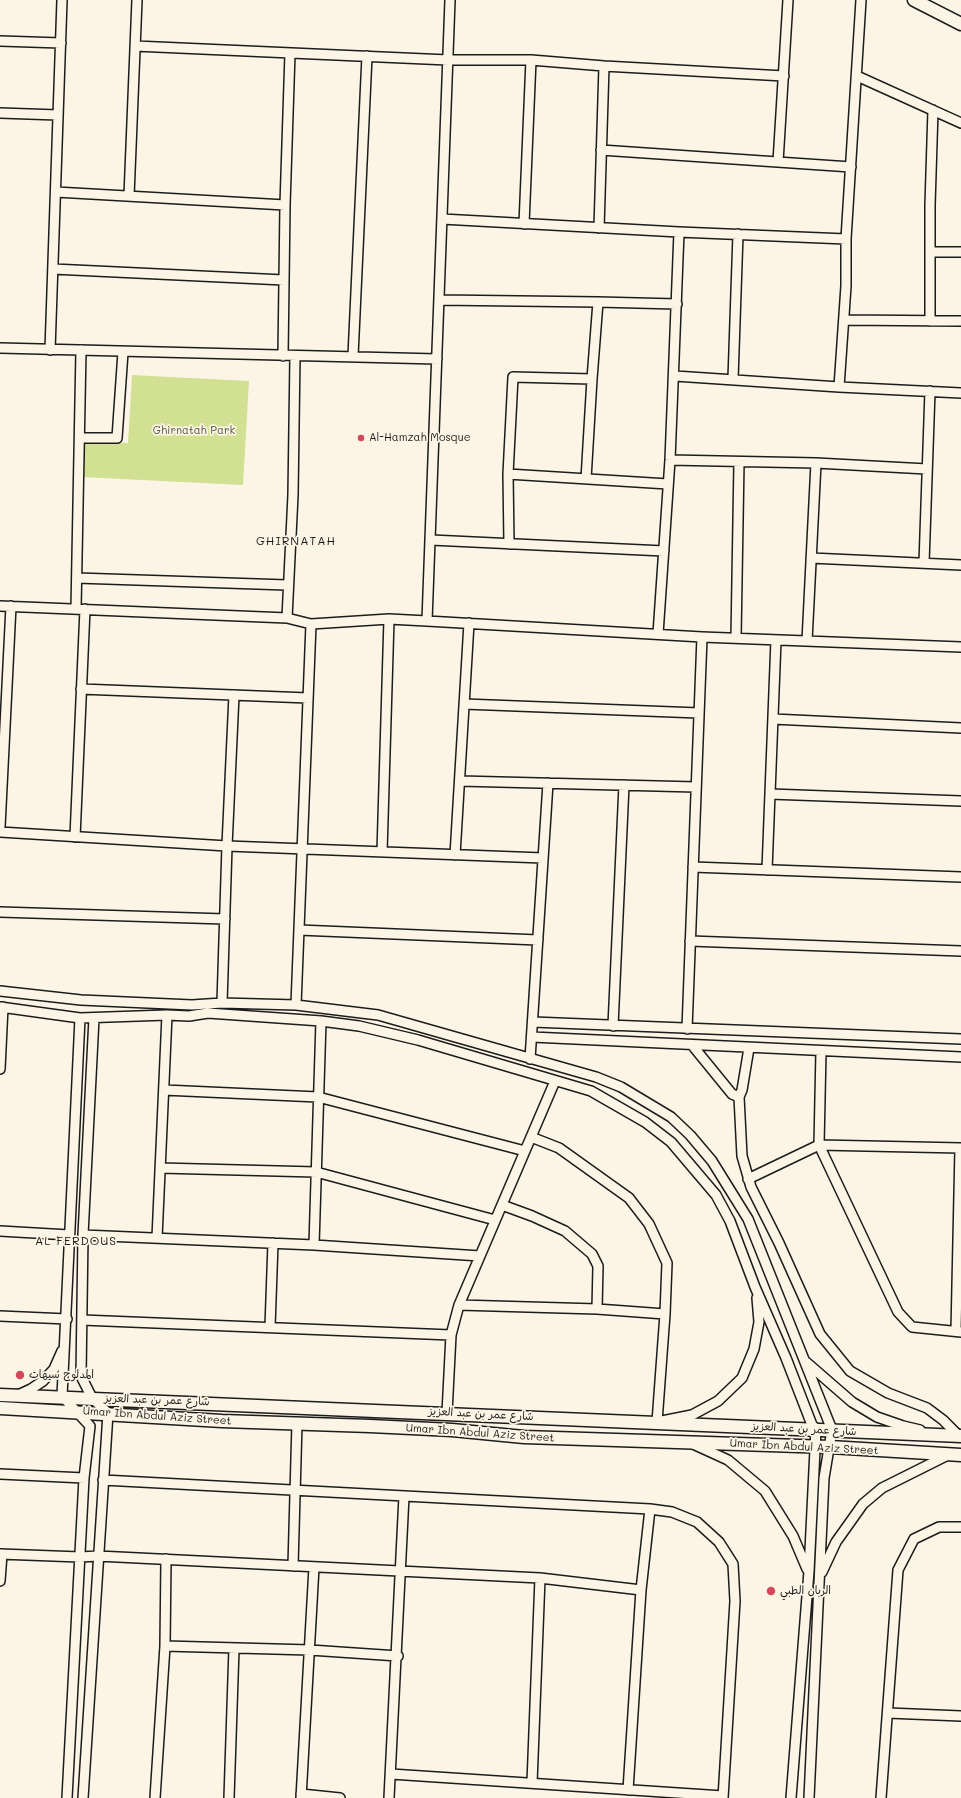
<!DOCTYPE html>
<meta charset="utf-8">
<style>
body{margin:0}
canvas{display:block;background:#fcf5e5}
</style>
<canvas width="961" height="1798"></canvas>
<script>
const ctx = document.querySelector('canvas').getContext('2d');
ctx.lineJoin = 'round';
function fillPath(path, color) {
  ctx.fillStyle = color;
  ctx.fill(path, 'evenodd');
}
function poly(rows) {
  const path = new Path2D();
  for (const r of rows) {
    path.moveTo(r[0], r[1]);
    for (let i = 2; i < r.length; i += 2) path.lineTo(r[i], r[i + 1]);
  }
  return path;
}
function trace(path, color, width, dash) {
  ctx.strokeStyle = color;
  ctx.lineWidth = width;
  ctx.lineCap = dash ? 'butt' : 'round';
  ctx.setLineDash(dash || []);
  ctx.stroke(path);
}
function write(font, color, halo, rows, align = 'center') {
  ctx.font = font + ' Mali,"Playpen Sans Arabic",sans-serif';
  ctx.lineWidth = 3.5;
  ctx.setLineDash([]);
  ctx.textBaseline = 'middle';
  ctx.strokeStyle = halo;
  ctx.fillStyle = color;
  for (const [text, x, y, turn = 0] of rows) {
    ctx.save();
    ctx.translate(x, y);
    ctx.rotate((+turn || 0) * Math.PI / 180);
    ctx.textAlign = isNaN(turn) ? turn : align;
    if (halo) ctx.strokeText(text, 0, 0);
    ctx.fillText(text, 0, 0);
    ctx.restore();
  }
}
const green = poly([
 [132,375,249,381,243,485,82,477,85,441,128,443]
]);
const minor = poly([
 [0,41,61,43],
 [135,46,448,60,531,60,604,66,784,76],
 [857,76,961,123],
 [0,113,58,115],
 [601,150,851,167],
 [778,162,788,0],
 [56,192,285,205],
 [129,196,137,0],
 [442,219,679,232,846,239],
 [524,224,531,60],
 [599,228,604,66],
 [930,252,961,252],
 [53,269,284,280],
 [439,300,598,302],
 [844,320,961,321],
 [930,321,930,205,933,110],
 [0,348,437,359],
 [50,350,62,0],
 [283,356,285,205,290,53],
 [353,356,367,56],
 [675,376,839,387,961,393],
 [733,379,738,234],
 [839,387,846,286,846,239,861,0],
 [80,438,117,438,123,352],
 [670,460,816,463,927,469],
 [508,474,668,484],
 [586,479,592,379,598,302,677,304],
 [431,540,664,551],
 [509,544,508,474,513,377,592,379],
 [811,558,961,565],
 [924,563,930,391],
 [77,578,287,585],
 [0,606,287,618,311,624,389,619,427,621,702,637,961,647],
 [76,609,81,350],
 [287,618,293,495,295,356],
 [427,621,450,0],
 [658,634,670,460,679,232],
 [736,638,739,462],
 [807,641,816,463],
 [81,689,308,698],
 [464,704,699,713],
 [773,719,961,728],
 [460,781,696,787],
 [770,794,961,801],
 [0,827,11,606],
 [0,832,227,846,543,858],
 [75,837,85,609],
 [382,852,389,619],
 [455,855,469,623],
 [693,867,961,877],
 [767,870,776,640],
 [0,912,225,919],
 [299,930,538,940],
 [690,941,961,951],
 [0,991,81,1000,192,1005,222,1003,296,1005,378,1015,596,1077,621,1087,671,1117,690,1135,712,1161,748,1219,832,1430,824,1478,809,1798],
 [222,1003,227,846,234,695],
 [296,1005,311,624],
 [0,1007,80,1018,167,1015,189,1016,208,1013,321,1021,359,1026,418,1040,591,1091,645,1122,671,1142,716,1195,730,1221,755,1287,786,1358,812,1425,816,1429,809,1571,791,1798],
 [533,1022,961,1039],
 [613,1026,624,785],
 [687,1029,702,637],
 [532,1037,961,1057],
 [692,1045,732,1094,739,1097],
 [749,1048,742,1090,739,1097,742,1156,751,1187,779,1243,820,1334,850,1371,888,1393,927,1408,943,1420,958,1435],
 [821,1051,819,1145,898,1312,912,1327,961,1332],
 [530,1059,548,783],
 [0,1069,3,1007],
 [164,1090,318,1097,525,1151],
 [160,1168,316,1172,495,1220],
 [748,1179,819,1145,961,1148],
 [502,1205,532,1216,565,1231,592,1254,598,1266,597,1309],
 [0,1231,69,1235],
 [83,1235,314,1245,480,1256],
 [157,1238,167,1015],
 [314,1245,321,1021],
 [459,1305,597,1309,665,1314,667,1263,649,1224,629,1198,559,1148,531,1137],
 [665,1314,657,1422,692,1415,718,1401,742,1378,754,1349,759,1322,757,1298],
 [0,1316,67,1319],
 [82,1320,451,1335],
 [270,1327,273,1243],
 [956,1331,960,1148],
 [806,1362,852,1402,877,1417,903,1426,920,1430],
 [18,1395,31,1389,43,1381,54,1369,62,1351],
 [447,1413,451,1335,459,1305,555,1081],
 [693,1444,728,1460,765,1491,793,1536,807,1569],
 [0,1474,84,1478],
 [103,1480,650,1509,672,1512,697,1522,719,1542,733,1564,735,1601,723,1798],
 [0,1554,80,1557,98,1556,540,1578,641,1590],
 [293,1566,297,1423],
 [822,1572,836,1542,863,1504,882,1488,950,1454],
 [0,1581,2,1554],
 [165,1646,310,1650,398,1656],
 [888,1713,961,1716],
 [391,1774,723,1796],
 [532,1783,540,1578],
 [628,1790,641,1590,650,1509],
 [301,1794,340,1798],
 [67,1798,84,1478,90,1426,62,1396,80,1018],
 [83,1798,108,1413,92,1398,81,1376,83,1235,94,1018],
 [155,1798,165,1646,166,1559],
 [229,1798,234,1648],
 [301,1798,314,1567],
 [389,1798,404,1496],
 [881,1798,898,1570,914,1539,939,1527,961,1527]
]);
const major = poly([
 [914,0,961,24],
 [0,1395,961,1436],
 [0,1408,222,1421,370,1426,452,1430,524,1437,830,1447,961,1455]
]);
const markers = [
 [361,438,4,"#d1495b"],
 [20,1375,5,"#d1495b"],
 [771,1591,5,"#d1495b"]
];
const parkNames = [
 ["Ghirnatah Park",194,431]
];
const poiNames = [
 ["Al-Hamzah Mosque",369,438],
 ["المدلوح سيهات",29,1375],
 ["الربان الطبي",780,1591]
];
const streetNames = [
 ["شارع عمر بن عبد العزيز",157,1400,2],
 ["شارع عمر بن عبد العزيز",481,1414,3],
 ["Umar Ibn Abdul Aziz Street",157,1416,4],
 ["شارع عمر بن عبد العزيز",804,1429,3],
 ["Umar Ibn Abdul Aziz Street",480,1433,4],
 ["Umar Ibn Abdul Aziz Street",804,1447,3]
];
const neighbourhoodNames = [
 ["GHIRNATAH",296,541],
 ["AL FERDOUS",76,1241]
];
fillPath(green, '#d2e094');
trace(minor, '#1c1c1c', 12);
trace(major, '#1c1c1c', 15);
trace(minor, '#fcf5e5', 9);
trace(major, '#fcf5e5', 12);
for (const [x, y, r, color] of markers) {
  const dot = new Path2D();
  dot.arc(x, y, r, 0, 2 * Math.PI);
  ctx.fillStyle = color;
  ctx.fill(dot);
  trace(dot, '#fcf5e5', 1.5);
}
write('11px', '#535740', '#fcf5e5', parkNames);
write('11px', '#1c1c1c', '#fcf5e5', poiNames, 'left');
write('11px', '#1c1c1c', '#fcf5e5', streetNames);
ctx.letterSpacing = '1px';
write('12px', '#1c1c1c', '#fcf5e5', neighbourhoodNames);
ctx.letterSpacing = '0px';
</script>
